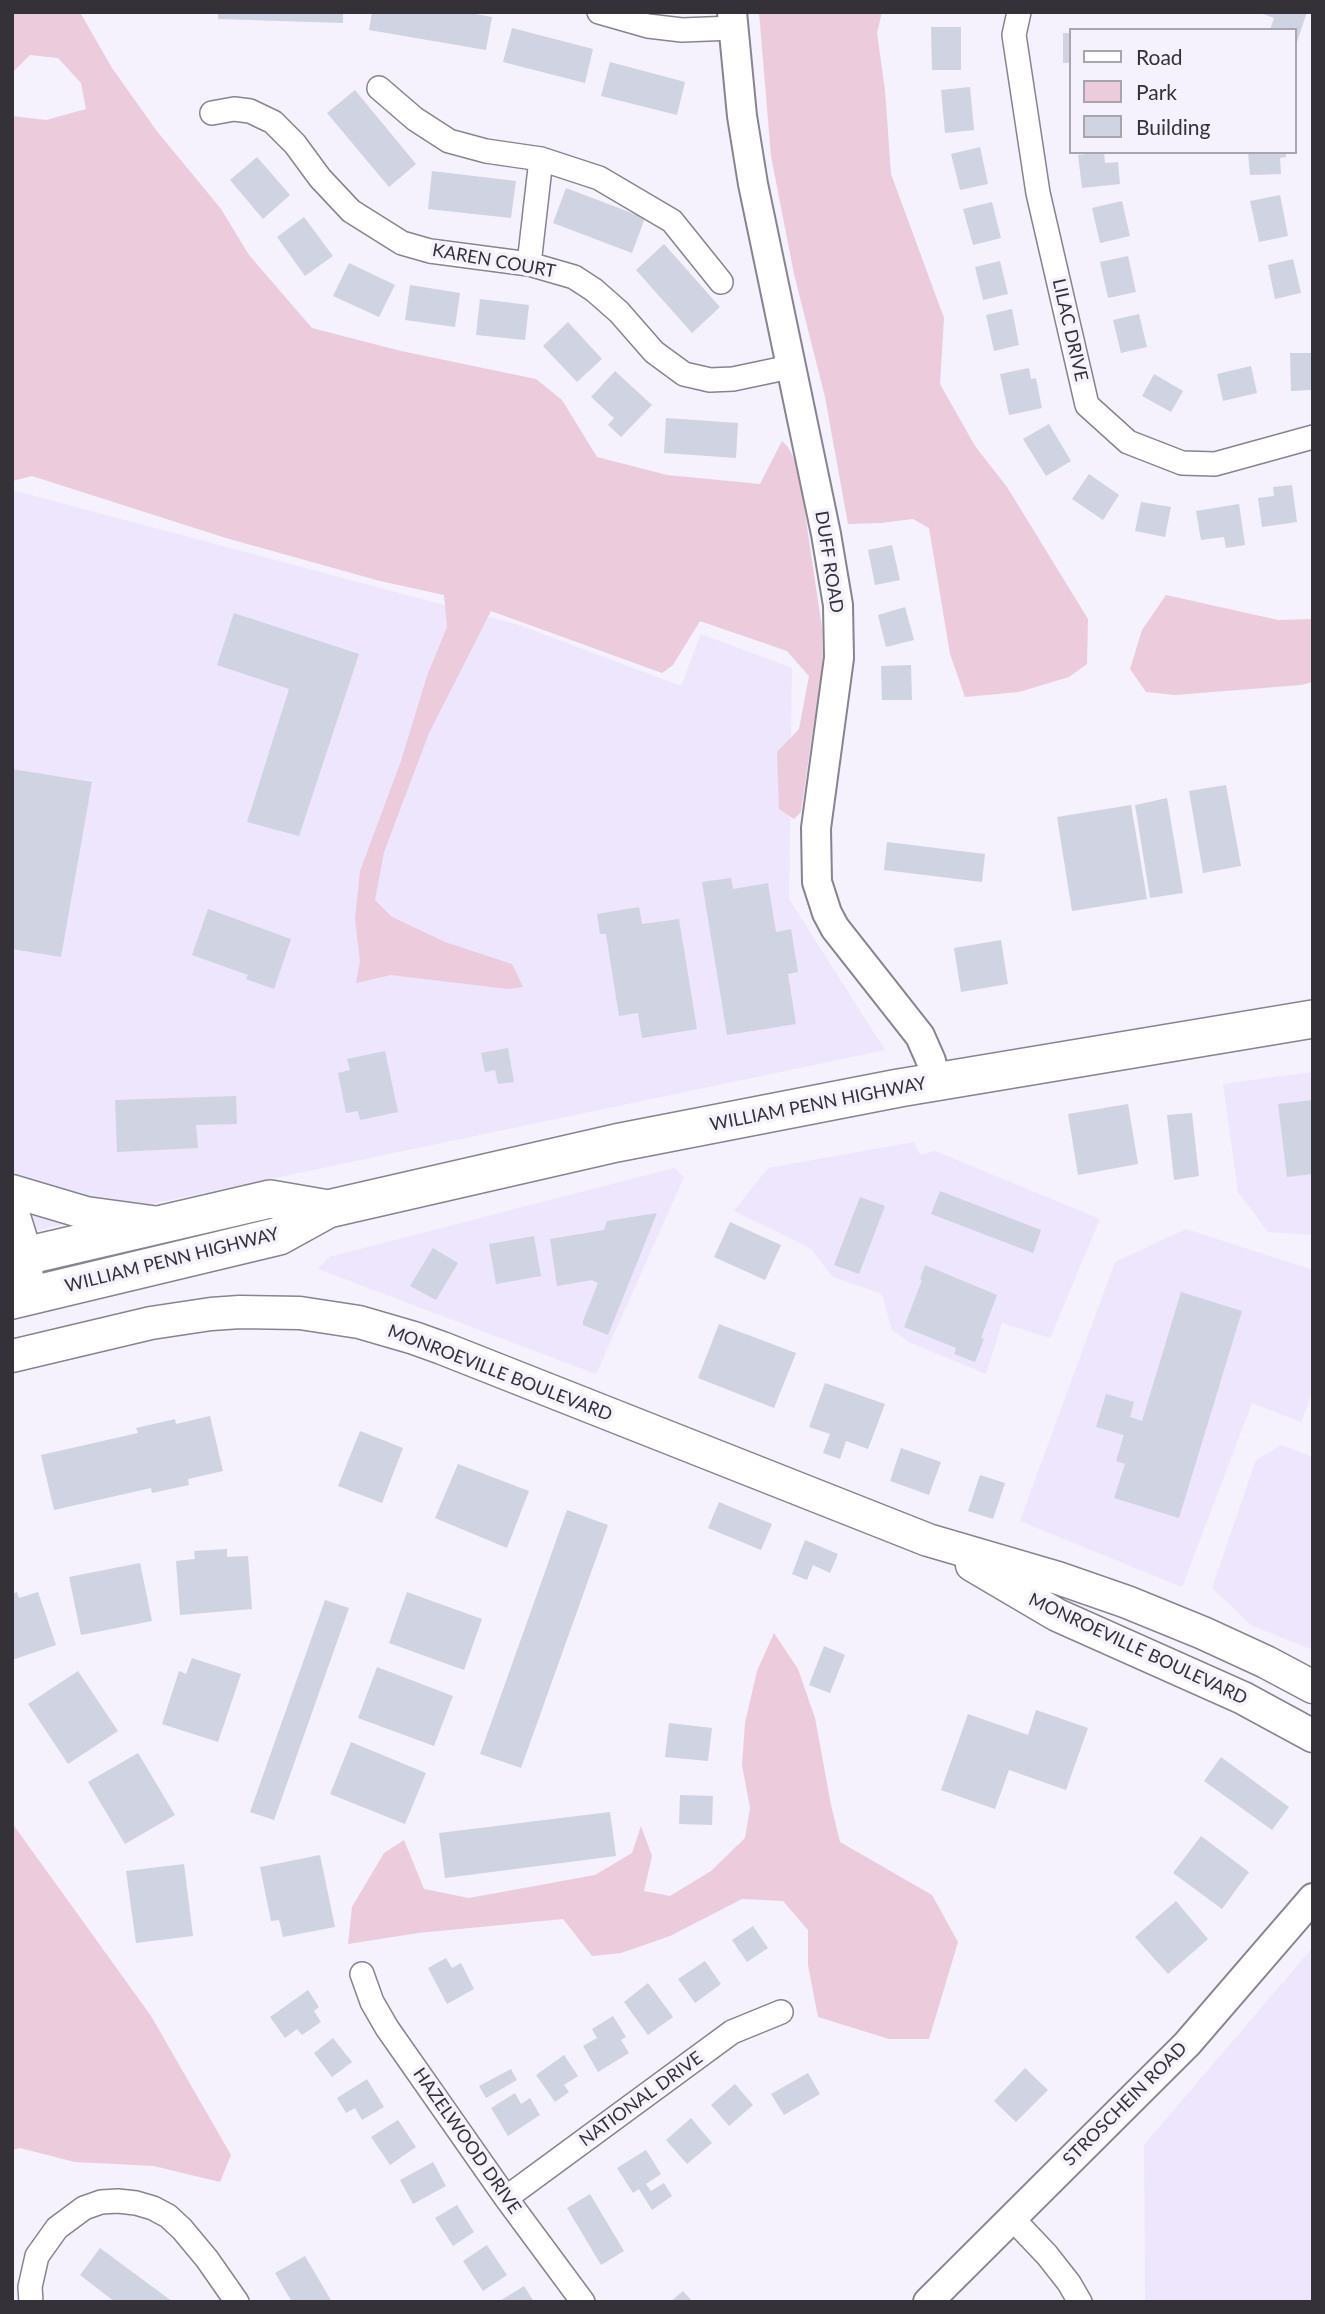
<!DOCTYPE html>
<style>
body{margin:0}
#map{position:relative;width:1325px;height:2314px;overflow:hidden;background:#f5f1fd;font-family:Lato,sans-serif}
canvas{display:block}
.frame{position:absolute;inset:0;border:14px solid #343238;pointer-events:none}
.legend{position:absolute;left:1069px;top:28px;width:228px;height:126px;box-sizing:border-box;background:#f5f1fd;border:2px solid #a8a5ae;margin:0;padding:9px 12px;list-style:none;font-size:21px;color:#343238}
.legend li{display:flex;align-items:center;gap:14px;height:35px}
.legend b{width:35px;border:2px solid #a8a5ae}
</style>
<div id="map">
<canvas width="1325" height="2314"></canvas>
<div class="frame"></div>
<ul class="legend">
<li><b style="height:9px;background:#fff"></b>Road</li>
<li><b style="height:19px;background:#ebcbdc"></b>Park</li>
<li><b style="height:19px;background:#d0d3e1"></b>Building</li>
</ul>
</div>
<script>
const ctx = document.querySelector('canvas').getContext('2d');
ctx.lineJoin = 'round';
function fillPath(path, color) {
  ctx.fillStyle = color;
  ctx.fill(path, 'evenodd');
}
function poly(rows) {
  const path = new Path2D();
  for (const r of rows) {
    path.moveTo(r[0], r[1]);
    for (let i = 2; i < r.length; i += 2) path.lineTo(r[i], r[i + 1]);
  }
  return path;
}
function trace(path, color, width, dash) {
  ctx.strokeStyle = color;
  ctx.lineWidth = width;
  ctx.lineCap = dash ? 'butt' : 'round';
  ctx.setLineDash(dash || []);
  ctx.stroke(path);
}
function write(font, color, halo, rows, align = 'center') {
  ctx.font = font + ' Lato,sans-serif';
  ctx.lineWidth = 7;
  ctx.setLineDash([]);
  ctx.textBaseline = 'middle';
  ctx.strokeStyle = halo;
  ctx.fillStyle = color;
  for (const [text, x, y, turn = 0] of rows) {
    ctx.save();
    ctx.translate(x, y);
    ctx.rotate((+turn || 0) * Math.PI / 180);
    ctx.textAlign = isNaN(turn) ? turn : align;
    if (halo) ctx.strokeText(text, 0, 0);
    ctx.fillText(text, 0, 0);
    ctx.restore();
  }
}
const built = poly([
 [12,490,519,625,681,686,701,634,792,668,789,899,885,1050,98,1215,12,1237],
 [1313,1072,1313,1235,1268,1232,1238,1192,1223,1084],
 [914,1142,920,1155,935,1151,1100,1219,1050,1338,1002,1323,986,1374,911,1343,892,1330,882,1294,833,1277,810,1248,734,1211,768,1168],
 [674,1168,684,1177,596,1374,318,1269,329,1257],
 [1186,1229,1313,1270,1313,1391,1301,1422,1252,1403,1182,1587,1020,1521,1115,1262],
 [1281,1445,1313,1457,1313,1650,1251,1625,1212,1588,1256,1460],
 [1313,1947,1313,2302,1145,2302,1144,2145]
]);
const green = poly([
 [12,12,81,14,112,68,156,130,221,209,249,255,312,328,401,351,536,379,562,400,597,457,667,475,760,484,782,441,788,447,798,466,822,628,823,675,814,722,801,812,794,819,779,809,777,752,799,729,809,676,787,651,700,621,673,665,662,673,491,611,429,733,384,852,375,900,392,917,445,942,512,964,523,987,508,989,391,975,356,983,360,961,355,919,360,871,401,761,427,676,447,627,444,595,380,581,226,538,32,476,12,481,12,116,46,120,86,109,81,83,58,58,30,55,12,73],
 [759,12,882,12,877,33,885,90,891,174,944,318,940,384,975,446,1007,487,1088,619,1087,664,1069,677,1019,692,965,697,950,654,929,528,913,519,881,523,848,524,825,397,794,274,771,156],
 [1166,595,1278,620,1313,619,1313,682,1301,685,1175,695,1146,692,1130,669,1142,630],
 [774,1633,798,1669,815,1718,831,1805,840,1842,932,1895,958,1942,929,2039,889,2039,818,2017,808,1965,808,1930,783,1901,742,1899,670,1936,621,1953,592,1956,563,1919,418,1933,348,1944,352,1907,384,1853,404,1840,424,1889,469,1898,595,1875,632,1853,641,1826,652,1856,644,1891,670,1896,711,1871,745,1838,750,1808,742,1765,745,1723,757,1671],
 [12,1823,151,2016,231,2155,220,2182,154,2166,75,2162,20,2148,12,2150]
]);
const building = poly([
 [218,12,343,12,343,23,218,19],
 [372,12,464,12,492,17,486,50,369,30],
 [1264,12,1307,12,1296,45,1295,30,1270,30,1274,18,1263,14],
 [931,27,961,27,961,70,932,70],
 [512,28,593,49,585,83,503,62],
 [1063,33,1071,33,1071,63,1063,63],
 [610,62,685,82,677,115,601,96],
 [970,87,974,130,945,133,941,90],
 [355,90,416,164,389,187,327,113],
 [980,147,988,184,960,190,951,154],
 [1104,152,1105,163,1118,162,1120,184,1082,188,1078,155],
 [1248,152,1286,152,1286,157,1280,158,1281,174,1250,175],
 [257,157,290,195,263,219,230,180],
 [432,171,516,181,511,218,428,209],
 [566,188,645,218,632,253,553,223],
 [1280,195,1288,236,1259,242,1250,201],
 [1122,201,1130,236,1100,243,1092,208],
 [992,202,1001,238,973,245,963,209],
 [304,217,333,256,305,276,277,237],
 [664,244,720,307,692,333,636,270],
 [1128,256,1136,292,1108,298,1100,262],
 [1293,259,1301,293,1275,299,1268,265],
 [1000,261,1008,294,983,300,975,267],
 [349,263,395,285,379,317,333,296],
 [410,285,460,293,455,327,405,320],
 [480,299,529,305,525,340,476,335],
 [1012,309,1019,345,994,351,986,315],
 [1139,314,1147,347,1121,353,1113,320],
 [568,322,602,359,577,382,543,346],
 [1290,353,1313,353,1313,390,1291,391],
 [1251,366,1257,393,1223,401,1217,374],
 [1029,368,1031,379,1036,378,1042,408,1009,415,1000,374],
 [615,371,652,405,621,437,608,425,614,418,591,397],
 [1154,374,1183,391,1171,412,1142,396],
 [666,418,738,423,736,458,664,453],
 [1049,424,1071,461,1046,476,1023,439],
 [1089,474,1119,495,1103,520,1072,499],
 [1292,485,1297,522,1262,527,1258,498,1274,496,1273,487],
 [1141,502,1171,507,1165,537,1135,531],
 [1239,504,1245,545,1226,548,1224,537,1201,540,1196,511],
 [892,545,900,580,875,585,868,550],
 [905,607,914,640,886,647,878,615],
 [234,613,359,654,299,836,247,822,289,689,217,665],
 [911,665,912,700,882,700,881,666],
 [12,769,92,782,61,957,12,949],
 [1226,785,1241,866,1203,873,1189,791],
 [1167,798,1183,893,1150,898,1135,805],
 [1131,805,1147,899,1072,911,1057,817],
 [887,842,985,854,982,882,884,870],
 [731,878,733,889,768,883,776,932,791,929,798,972,788,974,796,1024,727,1035,702,882],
 [639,907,642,924,679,919,697,1029,642,1038,638,1013,619,1016,606,934,600,934,597,914],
 [208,909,291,939,274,989,246,979,248,975,192,955],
 [1001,940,1008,984,961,992,954,948],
 [508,1048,514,1082,498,1084,495,1070,485,1072,481,1053],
 [385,1051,398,1112,360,1120,358,1111,346,1113,338,1073,350,1070,347,1059],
 [236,1096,237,1124,196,1125,198,1148,117,1152,115,1100],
 [1313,1100,1313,1174,1287,1177,1278,1104],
 [1128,1104,1138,1164,1078,1175,1068,1114],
 [1192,1113,1199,1176,1174,1180,1167,1115],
 [940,1191,1041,1230,1033,1253,931,1214],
 [860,1197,885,1206,859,1274,834,1265],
 [657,1213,608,1335,583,1325,583,1321,598,1283,592,1280,557,1286,550,1239,604,1230,607,1221],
 [730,1222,781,1245,765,1280,714,1257],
 [534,1236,541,1276,496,1284,489,1244],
 [433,1248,458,1263,436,1300,410,1286],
 [925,1265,997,1295,981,1338,984,1339,975,1362,954,1354,956,1348,904,1327,922,1280,920,1279],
 [1181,1292,1242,1311,1179,1518,1114,1498,1125,1464,1116,1461,1124,1435,1096,1427,1106,1394,1134,1402,1130,1417,1142,1421],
 [719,1324,796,1353,774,1408,698,1378],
 [825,1383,885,1404,868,1449,846,1441,840,1459,823,1453,830,1434,809,1427],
 [210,1416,223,1471,188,1479,189,1485,152,1493,151,1488,54,1510,41,1455,138,1433,136,1428,175,1419,176,1424],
 [360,1431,403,1448,382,1503,338,1486],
 [901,1448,941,1462,929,1495,890,1481],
 [458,1464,529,1491,507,1548,435,1518],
 [980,1475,1005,1483,993,1519,968,1511],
 [719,1502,772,1524,761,1550,708,1528],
 [567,1510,608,1525,521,1768,480,1754],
 [805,1540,838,1554,830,1573,813,1565,807,1580,792,1574],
 [227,1549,227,1557,248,1556,252,1609,180,1615,176,1561,195,1559,194,1551],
 [140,1563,152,1621,81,1635,69,1577],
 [17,1592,19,1598,38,1592,56,1645,12,1660,12,1594],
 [407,1592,482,1619,464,1670,389,1643],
 [325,1600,349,1608,274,1820,250,1812],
 [824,1646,845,1655,830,1693,809,1685],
 [192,1658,241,1674,218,1742,162,1724,179,1671,186,1674],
 [377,1667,453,1696,434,1746,358,1718],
 [78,1671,118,1731,68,1764,28,1704],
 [1036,1710,1088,1728,1066,1790,1009,1770,995,1809,941,1790,968,1714,1028,1735],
 [669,1723,712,1728,708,1761,665,1757],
 [351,1742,426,1773,405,1824,330,1794],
 [138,1753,175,1815,125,1844,88,1782],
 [1221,1757,1289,1807,1272,1830,1204,1781],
 [680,1795,713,1796,712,1825,679,1824],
 [610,1812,616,1856,445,1878,439,1833],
 [1201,1836,1249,1872,1222,1909,1173,1873],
 [320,1855,335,1927,283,1937,279,1920,271,1921,260,1867],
 [184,1864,193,1936,136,1943,126,1871],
 [1176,1901,1208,1939,1168,1974,1135,1937],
 [753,1926,768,1948,747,1962,732,1940],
 [446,1958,452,1968,461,1963,474,1989,447,2004,428,1968],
 [705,1961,721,1984,695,2003,678,1979],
 [648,1983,673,2017,648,2035,624,2002],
 [308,1990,319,2007,314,2011,321,2022,302,2035,297,2029,285,2038,270,2017],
 [613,2016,626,2037,621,2040,629,2053,598,2072,583,2046,597,2038,592,2029],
 [333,2038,352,2062,332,2077,314,2053],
 [564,2055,578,2076,564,2085,569,2092,555,2102,536,2075],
 [1025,2068,1048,2090,1016,2122,994,2101],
 [511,2069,517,2080,486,2098,479,2086],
 [808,2073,820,2094,784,2115,771,2094],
 [367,2079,384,2107,362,2120,355,2108,346,2113,337,2098],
 [735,2084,753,2105,729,2126,711,2105],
 [515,2093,521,2104,530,2098,540,2115,508,2136,491,2108],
 [691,2118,712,2143,687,2164,666,2140],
 [398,2120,416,2147,390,2165,371,2137],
 [646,2150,661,2174,646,2184,651,2191,664,2183,672,2196,652,2210,639,2189,633,2193,617,2168],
 [433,2162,446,2186,413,2204,400,2180],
 [590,2194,624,2251,601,2265,567,2208],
 [457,2205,474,2232,453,2246,435,2218],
 [487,2245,507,2275,483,2291,463,2261],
 [100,2248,173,2302,115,2302,80,2275],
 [305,2256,332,2302,292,2302,275,2273],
 [524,2286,534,2302,498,2302],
 [683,2291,693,2302,670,2302]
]);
const minor = poly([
 [599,12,648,26,682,30,733,28],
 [1019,12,1014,35,1038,193,1087,405,1128,442,1182,463,1215,464,1313,437],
 [379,88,415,119,449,141,486,151,541,159],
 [212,113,234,109,250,111,273,122,295,144,320,178,351,211,402,243,430,251,529,264,574,277,594,290,619,312,654,352,684,374,710,380,733,379,790,367],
 [529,264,541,159,599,178,672,221,721,282],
 [362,1974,372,2002,387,2028,506,2198,583,2302],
 [506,2198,732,2032,781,2012],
 [1011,2217,1047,2255,1069,2283,1080,2302],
 [31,2302,30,2287,37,2256,57,2228,84,2208,101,2202,118,2201,136,2203,153,2208,168,2216,182,2229,207,2259,237,2302]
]);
const tertiary = poly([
 [732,12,742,116,753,184,826,534,838,605,839,658,816,828,817,882,827,913,835,928,920,1036,931,1061,936,1082],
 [928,2302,1187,2044,1313,1898]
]);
const secondary = poly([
 [12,1191,86,1213,152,1222],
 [12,1210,26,1255,27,1296],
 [12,1356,151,1323,211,1314,240,1312,300,1313,359,1322,414,1338,442,1348,928,1540,1058,1578,1127,1602,1203,1633,1266,1662,1313,1687],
 [972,1565,1057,1615,1243,1698,1313,1736]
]);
const trunk = poly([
 [12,1259,270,1199,328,1209],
 [12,1300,279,1236,328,1209,616,1143,899,1088,1313,1019]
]);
const streetNames = [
 ["KAREN COURT",494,261,10],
 ["LILAC DRIVE",1070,330,77],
 ["DUFF ROAD",829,562,81],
 ["WILLIAM PENN HIGHWAY",818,1104,-11],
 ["WILLIAM PENN HIGHWAY",172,1260,-14],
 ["MONROEVILLE BOULEVARD",500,1373,21],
 ["MONROEVILLE BOULEVARD",1138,1649,25],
 ["NATIONAL DRIVE",641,2099,-36],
 ["STROSCHEIN ROAD",1125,2104,-45],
 ["HAZELWOOD DRIVE",467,2141,55]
];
fillPath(built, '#ede6fc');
fillPath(green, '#ebcbdc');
fillPath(building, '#d0d3e1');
trace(minor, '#878390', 26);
trace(tertiary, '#878390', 32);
trace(secondary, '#878390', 35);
trace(trunk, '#878390', 40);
trace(minor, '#fff', 23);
trace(tertiary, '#fff', 28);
trace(secondary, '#fff', 32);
trace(trunk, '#fff', 37);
write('18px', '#343238', '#f5f1fd', streetNames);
</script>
